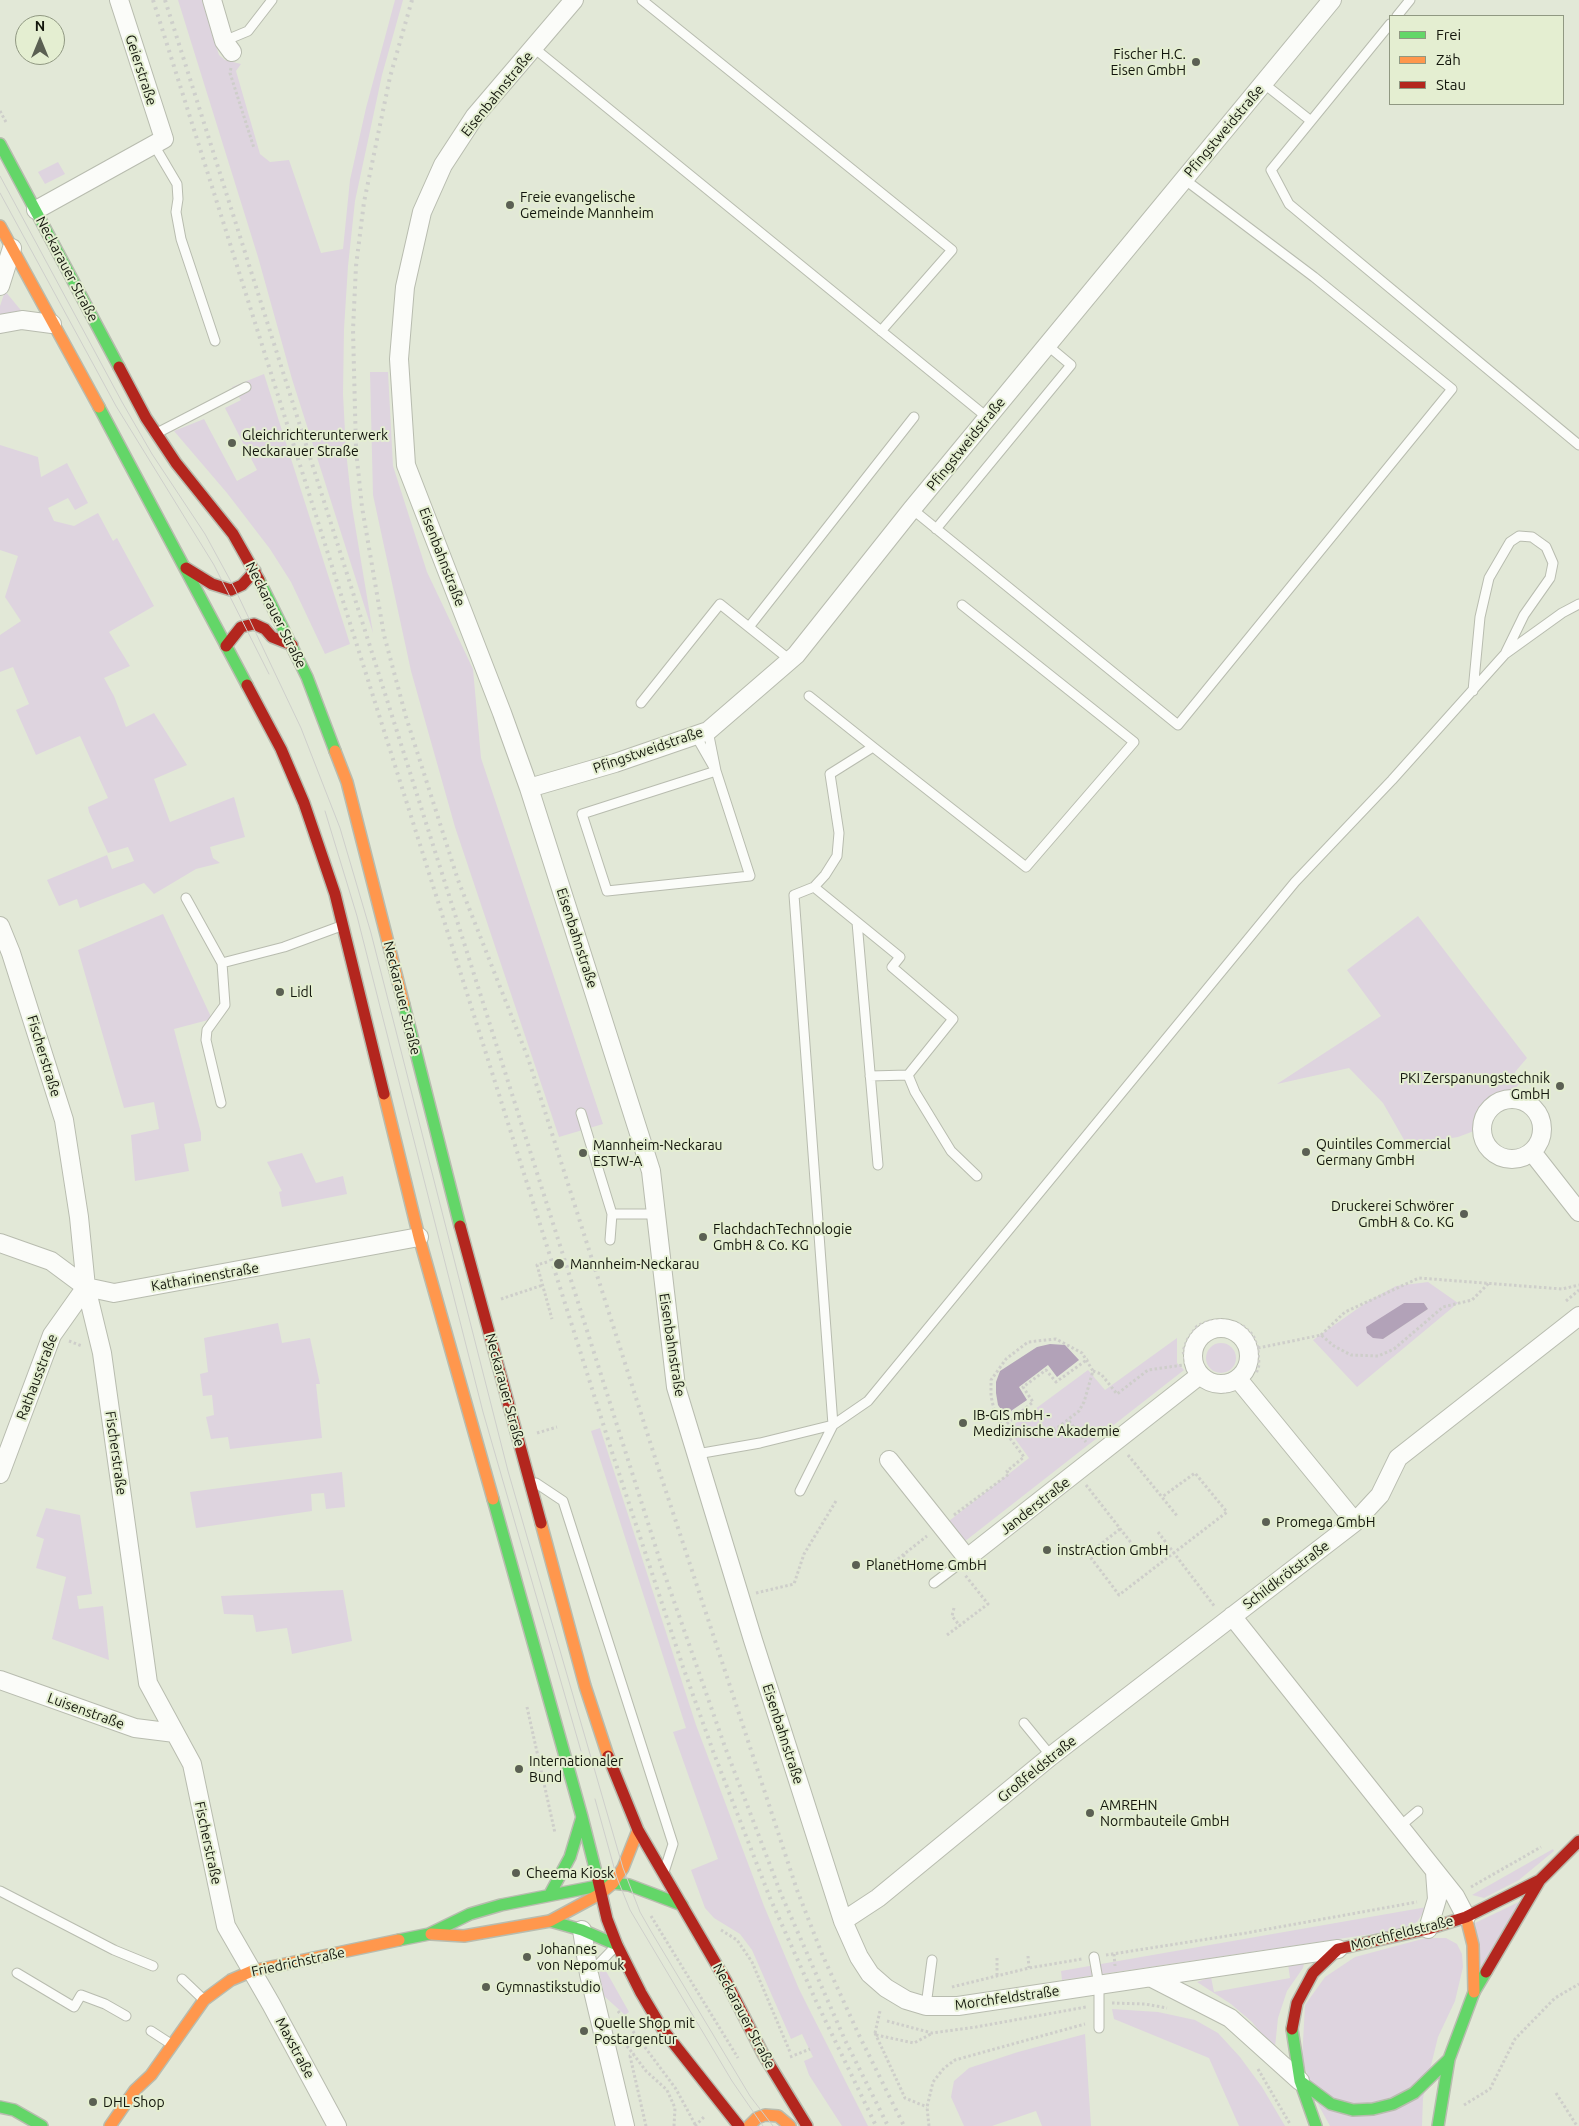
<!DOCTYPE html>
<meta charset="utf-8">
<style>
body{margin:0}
#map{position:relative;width:1579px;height:2126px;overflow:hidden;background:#e2e8d7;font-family:Ubuntu,sans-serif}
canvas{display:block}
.legend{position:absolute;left:1389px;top:15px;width:175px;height:90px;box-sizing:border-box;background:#e4eed1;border:1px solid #909882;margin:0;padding:6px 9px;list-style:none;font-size:15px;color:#13160c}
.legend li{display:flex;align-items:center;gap:10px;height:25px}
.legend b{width:25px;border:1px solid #909882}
.north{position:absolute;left:15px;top:15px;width:50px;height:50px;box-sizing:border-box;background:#e4eed1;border:1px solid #909882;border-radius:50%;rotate:0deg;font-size:14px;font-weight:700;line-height:20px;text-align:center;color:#13160c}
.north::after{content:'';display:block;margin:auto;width:18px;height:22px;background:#5b6053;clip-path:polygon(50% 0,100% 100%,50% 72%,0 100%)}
</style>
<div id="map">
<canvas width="1579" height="2126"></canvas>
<ul class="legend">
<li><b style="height:6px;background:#63d668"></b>Frei</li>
<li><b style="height:6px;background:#ff974d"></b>Zäh</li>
<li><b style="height:6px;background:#b3261e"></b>Stau</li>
</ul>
<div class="north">N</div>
</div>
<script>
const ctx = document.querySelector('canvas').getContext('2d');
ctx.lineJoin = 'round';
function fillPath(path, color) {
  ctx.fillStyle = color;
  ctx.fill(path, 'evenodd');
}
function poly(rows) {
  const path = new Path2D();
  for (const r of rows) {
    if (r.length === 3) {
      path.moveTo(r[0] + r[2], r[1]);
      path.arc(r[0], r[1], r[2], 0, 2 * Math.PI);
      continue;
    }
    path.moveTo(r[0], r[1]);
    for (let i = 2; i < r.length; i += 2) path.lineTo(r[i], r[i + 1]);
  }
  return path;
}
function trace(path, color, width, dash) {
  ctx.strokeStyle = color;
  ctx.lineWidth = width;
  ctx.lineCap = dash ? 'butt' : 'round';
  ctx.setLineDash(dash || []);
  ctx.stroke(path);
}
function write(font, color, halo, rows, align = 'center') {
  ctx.font = font + ' Ubuntu,sans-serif';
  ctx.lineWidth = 4;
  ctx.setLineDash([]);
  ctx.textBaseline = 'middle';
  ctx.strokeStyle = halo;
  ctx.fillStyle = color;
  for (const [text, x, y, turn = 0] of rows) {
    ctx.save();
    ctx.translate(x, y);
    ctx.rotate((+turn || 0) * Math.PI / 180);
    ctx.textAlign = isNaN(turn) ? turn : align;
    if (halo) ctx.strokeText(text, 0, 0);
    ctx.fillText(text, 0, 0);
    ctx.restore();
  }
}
const green = poly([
 [178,0,202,0,219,55,225,60,241,64,236,71,260,154,270,162,289,160,321,253,343,249,350,180,366,108,395,0,403,0,382,75,355,201,348,266,344,329,343,394,346,451,352,507,373,633,292,379,258,257],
 [58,162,65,174,45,184,38,172],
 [5,291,24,314,0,316,0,306],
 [370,372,388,372,393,466,427,572,473,669,481,758,603,1124,559,1137,455,827,411,671,373,495],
 [264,374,350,644,325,654,291,582,270,549,227,493,174,431,204,419,237,481,257,470,225,408,241,400,232,387],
 [0,445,38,457,41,477,67,463,88,503,75,510,68,498,48,508,54,521,74,526,98,513,113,541,117,538,154,606,109,632,130,666,104,678,114,696,126,727,154,713,187,765,154,779,170,822,234,797,245,837,210,847,213,858,220,863,196,869,154,894,144,883,80,908,77,899,59,906,47,880,107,855,112,869,134,861,128,847,108,853,89,812,88,807,108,798,80,736,36,755,16,710,29,704,13,667,0,672,0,635,21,621,5,597,18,556,0,550],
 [163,914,212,1019,174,1029,201,1133,201,1141,184,1144,189,1171,135,1181,131,1135,159,1129,154,1102,124,1108,78,950],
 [1418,916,1527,1058,1515,1072,1519,1084,1512,1092,1490,1098,1482,1106,1474,1131,1458,1137,1407,1145,1383,1103,1349,1068,1277,1084,1381,1016,1347,970],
 [302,1153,316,1183,343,1176,347,1194,282,1207,279,1192,282,1191,267,1162],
 [1428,1282,1458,1303,1357,1387,1313,1340,1367,1302,1396,1286],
 [1404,1303,1424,1303,1428,1309,1383,1339],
 [278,1323,282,1343,310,1338,320,1384,316,1384,322,1438,230,1449,228,1437,211,1439,206,1417,214,1415,212,1395,203,1396,200,1374,208,1372,204,1338],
 [1177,1338,1177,1363,1184,1370,964,1542,949,1521,1029,1458,1008,1429,1088,1370,1105,1390],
 [1221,1358,15],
 [600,1428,696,1725,764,1906,799,1989,868,2126,842,2126,809,2075,804,2061,813,2057,802,2034,791,2039,752,1950,740,1934,714,1918,705,1908,691,1870,718,1859,673,1732,686,1728,591,1431],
 [342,1472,345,1507,326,1509,324,1493,311,1494,312,1511,196,1528,190,1492],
 [46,1508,80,1515,92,1594,77,1596,79,1609,103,1606,109,1660,52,1639,66,1577,36,1568,44,1539,36,1536],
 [343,1590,352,1641,292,1654,287,1628,256,1632,253,1615,224,1614,221,1596],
 [1553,1849,1554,1851,1519,1880,1484,1898,1472,1895],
 [1521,1901,1481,1967,1475,1923],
 [1427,1907,1417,1922,1399,1930,1062,1980,1061,1971],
 [1426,1938,1446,1938,1457,1944,1462,1954,1463,1967,1455,2001,1438,2037,1423,2098,1422,2126,1330,2126,1319,2106,1302,2060,1305,2005,1325,1977,1355,1957],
 [1300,1962,1304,1964,1303,1968,1287,1991,1278,2018,1275,2047,1271,2046,1252,2022,1231,2004,1197,1982,1211,1977,1214,1992,1290,1978,1288,1964],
 [602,1964,629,2012,625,2015,604,1996,598,1966],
 [1112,2009,1158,2012,1195,2020,1218,2033,1240,2057,1262,2087,1285,2126,1239,2126,1209,2058,1114,2019],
 [1085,2034,1091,2126,1042,2126,1036,2111,992,2126,964,2126,951,2097,954,2081,969,2068,1018,2052]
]);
const water = poly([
 [1404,1303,1424,1303,1428,1309,1383,1339,1373,1338,1367,1333,1366,1327],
 [1050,1344,1065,1345,1079,1360,1057,1377,1048,1365,1019,1387,1027,1400,1005,1415,998,1405,996,1393,996,1382,1000,1371,1037,1347]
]);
const path = poly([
 [231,68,230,73,254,148],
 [0,111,7,124],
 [547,1262,537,1265,552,1319],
 [501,1299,543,1285],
 [1566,1301,1579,1290],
 [1321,1335,1345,1312,1419,1278,1562,1289,1579,1285],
 [69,1341,82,1346],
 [1258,1348,1321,1335,1334,1346,1351,1355,1378,1356,1394,1349,1443,1307,1472,1300,1490,1282],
 [1186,1364,1183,1351,1187,1340,1197,1326,1208,1321,1222,1320,1242,1325,1253,1335,1258,1348,1259,1365,1256,1374],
 [1093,1371,1101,1374,1117,1394,1148,1370,1183,1365],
 [1210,1389,1226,1392],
 [1069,1421,1086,1442],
 [1003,1427,1033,1402,1023,1387,1046,1370,1056,1382,1088,1359],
 [537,1433,557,1427],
 [1128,1455,1178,1517],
 [1086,1485,1136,1549],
 [954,1515,1009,1474,1007,1471,1024,1457,1009,1437,995,1414,991,1396,991,1380,1006,1359,1028,1342,1056,1339,1082,1353,1093,1371,1084,1402,1079,1411,1057,1428,1045,1433,1009,1437],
 [1120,1529,1088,1554,1119,1595,1227,1512,1195,1473,1162,1497],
 [1158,1532,1215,1607],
 [903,1555,912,1566,920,1565],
 [894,1562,927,1536],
 [756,1593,794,1584,804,1554,836,1501],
 [954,1608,952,1616,960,1626],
 [947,1635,988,1604,965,1575],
 [527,1707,555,1833],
 [1471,1887,1541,1847],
 [651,1916,738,2058],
 [721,1930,737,1940,752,1962,790,2052],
 [1114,1954,1115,1966],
 [1106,1955,1246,1933,1417,1902],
 [1028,1956,1029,1968],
 [997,1958,997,1976],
 [952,1987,1029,1968,1082,1959],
 [1112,2003,1145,2004,1167,2008],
 [618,2011,676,2089,696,2126],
 [887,2021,932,2033,976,2027,1086,2007],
 [875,2033,905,2098,927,2107],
 [876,2035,914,2043,931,2034],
 [624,2042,646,2071,667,2090,675,2108,674,2126],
 [635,2054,630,2056,646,2126],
 [790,2057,810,2049],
 [1258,2069,1290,2124],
 [1556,2093,1577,2126],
 [1464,2105,1490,2089,1515,2039,1555,1998,1579,1984],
 [695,2126,705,2116],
 [929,2126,927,2107,933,2082,944,2068,955,2060,1085,2024]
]);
const lane = poly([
 [642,0,952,250,881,331],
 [1397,16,1410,0],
 [224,41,248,31,272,0],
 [534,48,988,418],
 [1263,83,1311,121,1271,170,1289,204,1579,445],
 [1311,121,1390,24],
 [154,145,177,184,178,199,176,212,181,239,215,341],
 [159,432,246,387],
 [912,509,1178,725,1452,389,1314,277,1184,179],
 [936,529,1071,365,1047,345],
 [749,627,914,417],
 [1473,691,1480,617,1489,578,1510,542,1519,536,1532,537,1546,547,1553,563,1550,578,1524,615,1506,652],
 [641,703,720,604,790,660],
 [696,736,716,771,582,814,607,891,750,876,716,771,708,731],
 [873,747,1026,867,1134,742,962,605],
 [814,887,900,957,892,967,953,1019,908,1075,915,1092,951,1151,977,1176],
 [186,898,222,963,225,1005,207,1030,206,1040,221,1103],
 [857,922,878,1165],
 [222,963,284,947,341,926],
 [870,1076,908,1075],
 [581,1113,612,1214,610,1240],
 [612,1214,657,1214],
 [697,1454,760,1443,833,1425,868,1401,1295,882,1392,780,1505,654,1562,613,1579,604],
 [536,1483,563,1501,673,1844,665,1869],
 [800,1491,833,1425,794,895,814,887,825,875,837,856,839,833,830,774,873,747,809,696],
 [934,1583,967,1558],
 [1024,1723,1051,1756],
 [1399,1827,1418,1811],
 [0,1891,114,1950,153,1966],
 [1094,1957,1099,1985,1099,2028],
 [17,1973,74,2007,81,1995,105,2004,126,2016],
 [589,1974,615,1947],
 [182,1979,204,2000],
 [926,2006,932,1960],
 [151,2031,171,2044]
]);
const street = poly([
 [212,0,224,41,232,52],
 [574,0,475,116,443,165,422,212,405,287,399,359,406,465,502,713,529,788,651,1171,676,1387,753,1640,843,1921,859,1957,870,1974,886,1988,906,2000,926,2006,958,2006,1338,1949],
 [36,210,164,139,119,0],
 [0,286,12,248],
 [0,324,22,320,52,324],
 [529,788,615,763,708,731,796,655,912,509,1332,0],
 [0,926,11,953,64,1120,79,1217,86,1287,102,1353,148,1683,192,1764,226,1926,271,2004,337,2126],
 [1512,1129,30],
 [1532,1152,1579,1212],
 [0,1243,51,1261,86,1287,114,1293,419,1237],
 [1221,1356,28],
 [1238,1379,1355,1522],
 [889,1460,967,1558,1200,1375],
 [0,1474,52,1335,86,1287],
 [1232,1616,1455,1896,1466,1917],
 [0,1680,135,1728,175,1733],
 [843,1921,878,1898,1051,1756,1355,1522,1380,1495,1398,1458,1579,1316],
 [1428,1929,1437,1899,1435,1872],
 [582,1930,589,1974,625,2126],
 [1152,1978,1230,2018,1300,2081]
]);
const fast = poly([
 [0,144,119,367],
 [99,407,247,685],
 [259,580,307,677,335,751],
 [404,1005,460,1226],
 [493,1499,582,1817,598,1880],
 [550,1894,570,1857,582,1817],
 [550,1921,582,1930,617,1945],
 [399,1940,429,1934,470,1914,501,1905,613,1883,629,1885,682,1905],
 [1292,2029,1300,2081,1331,2104,1353,2110,1373,2109,1393,2104,1414,2093,1449,2059,1474,1992,1486,1972],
 [1300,2081,1316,2126],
 [0,2107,14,2110,42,2126],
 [1438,2126,1449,2059]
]);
const slow = poly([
 [0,226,99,407],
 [335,751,347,782,404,1005],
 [384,1094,419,1237,493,1499],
 [541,1523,585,1686,608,1756],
 [1466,1917,1473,1945,1474,1992],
 [431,1934,464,1936,550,1921,600,1894,613,1883,623,1868,638,1830],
 [110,2126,135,2090,151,2075,204,2000,231,1980,252,1971,399,1940],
 [749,2126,757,2118,765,2115,778,2116,790,2126]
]);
const jam = poly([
 [119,367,146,418,176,463,233,534,259,580],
 [186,568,212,584,231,590,242,585,255,571],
 [226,646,241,627,254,624,265,629,272,637,292,645],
 [247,685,281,749,304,803,335,894,384,1094],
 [460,1226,541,1523],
 [608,1756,638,1830,726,1981,763,2054,807,2126],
 [598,1880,607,1919,617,1945,641,1993,663,2030,739,2126],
 [1486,1972,1540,1880,1579,1841],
 [1292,2029,1297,2003,1313,1973,1338,1949,1428,1929,1466,1917,1540,1880]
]);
const tram = poly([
 [0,176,122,402,152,454,205,534,235,589,301,728,340,828,371,933,508,1471,623,1868,640,1912,652,1933,750,2096,773,2126],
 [0,193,116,406,214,565,269,674],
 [325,811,357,916,483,1412,581,1751],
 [595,1799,617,1878,630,1910,732,2081,763,2126]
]);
const rail = poly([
 [153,0,612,1452,683,1667,713,1751,770,1898,816,2001,876,2126],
 [165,0,662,1567,725,1747,781,1894,845,2040,888,2126],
 [412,0,390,77,364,202,356,266,353,330,356,450,362,507,384,635,406,717,458,880,528,1058,658,1467,797,1890,822,1954,858,2033,904,2126]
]);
const pathBridge = poly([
 [875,2033,880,2011]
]);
const markers = [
 [1196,62,5,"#5b6053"],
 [510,205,5,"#5b6053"],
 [232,443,5,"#5b6053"],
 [280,992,5,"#5b6053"],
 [1560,1086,5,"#5b6053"],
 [1306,1152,5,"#5b6053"],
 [583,1153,5,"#5b6053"],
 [1464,1214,5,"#5b6053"],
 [703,1237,5,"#5b6053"],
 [559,1264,6,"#5b6053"],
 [963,1423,5,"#5b6053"],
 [1266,1522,5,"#5b6053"],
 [1047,1550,5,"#5b6053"],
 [856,1565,5,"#5b6053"],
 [519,1769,5,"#5b6053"],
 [1090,1813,5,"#5b6053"],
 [516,1873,5,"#5b6053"],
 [527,1957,5,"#5b6053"],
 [486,1987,5,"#5b6053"],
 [584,2031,5,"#5b6053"],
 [93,2102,5,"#5b6053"]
];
const poiNames = [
 ["Fischer H.C.",1186,54,"right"],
 ["Eisen GmbH",1186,70,"right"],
 ["Freie evangelische",520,197],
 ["Gemeinde Mannheim",520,213],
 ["Gleichrichterunterwerk",242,435],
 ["Neckarauer Straße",242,451],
 ["Lidl",290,992],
 ["PKI Zerspanungstechnik",1550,1078,"right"],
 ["GmbH",1550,1094,"right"],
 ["Quintiles Commercial",1316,1144],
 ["Germany GmbH",1316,1160],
 ["Mannheim-Neckarau",593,1145],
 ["ESTW-A",593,1161],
 ["Druckerei Schwörer",1454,1206,"right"],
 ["GmbH & Co. KG",1454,1222,"right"],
 ["FlachdachTechnologie",713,1229],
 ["GmbH & Co. KG",713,1245],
 ["Mannheim-Neckarau",570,1264],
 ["IB-GIS mbH -",973,1415],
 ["Medizinische Akademie",973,1431],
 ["Promega GmbH",1276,1522],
 ["instrAction GmbH",1057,1550],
 ["PlanetHome GmbH",866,1565],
 ["Internationaler",529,1761],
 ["Bund",529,1777],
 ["AMREHN",1100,1805],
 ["Normbauteile GmbH",1100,1821],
 ["Cheema Kiosk",526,1873],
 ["Johannes",537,1949],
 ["von Nepomuk",537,1965],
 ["Gymnastikstudio",496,1987],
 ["Quelle Shop mit",594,2023],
 ["Postargentur",594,2039],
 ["DHL Shop",103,2102]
];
const streetNames = [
 ["Geierstraße",141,70,72],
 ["Eisenbahnstraße",497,94,-51],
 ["Pfingstweidstraße",1224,131,-50],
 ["Neckarauer Straße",67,269,62],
 ["Pfingstweidstraße",966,444,-51],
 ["Eisenbahnstraße",442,557,69],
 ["Neckarauer Straße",276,615,63],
 ["Pfingstweidstraße",648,750,-19],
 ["Eisenbahnstraße",577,938,72],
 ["Neckarauer Straße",402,998,76],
 ["Fischerstraße",44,1056,73],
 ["Katharinenstraße",205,1277,-10],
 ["Eisenbahnstraße",672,1345,81],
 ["Rathausstraße",37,1377,-69],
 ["Neckarauer Straße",505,1390,75],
 ["Fischerstraße",116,1453,82],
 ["Janderstraße",1035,1506,-38],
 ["Schildkrötstraße",1286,1575,-37],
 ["Luisenstraße",86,1711,20],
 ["Eisenbahnstraße",783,1734,72],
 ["Großfeldstraße",1037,1769,-39],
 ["Fischerstraße",208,1843,78],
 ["Morchfeldstraße",1402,1933,-14],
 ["Friedrichstraße",298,1962,-12],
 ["Morchfeldstraße",1007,1998,-8],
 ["Neckarauer Straße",744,2016,62],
 ["Maxstraße",295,2048,62]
];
fillPath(green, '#ded4df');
fillPath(water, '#b2a2b8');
trace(lane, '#b8bcaf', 11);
trace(street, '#b8bcaf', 20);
trace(fast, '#b8bcaf', 14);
trace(slow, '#b8bcaf', 14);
trace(jam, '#b8bcaf', 14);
trace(path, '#cececa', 3, [2.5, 2.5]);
trace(lane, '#fbfcf9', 9);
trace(street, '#fbfcf9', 18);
trace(fast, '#63d668', 11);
trace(slow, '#ff974d', 11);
trace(jam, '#b3261e', 11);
trace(tram, '#cecfcb', 1);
trace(rail, '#cecfcb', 4, [2.5, 5]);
trace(pathBridge, '#cececa', 3, [2.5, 2.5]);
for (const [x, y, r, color] of markers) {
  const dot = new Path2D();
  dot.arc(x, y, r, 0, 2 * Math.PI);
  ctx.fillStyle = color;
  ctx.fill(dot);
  trace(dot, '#e4eed1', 2);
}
write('14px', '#13160c', '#e4eed1', poiNames, 'left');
write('14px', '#13160c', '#e4eed1', streetNames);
</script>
